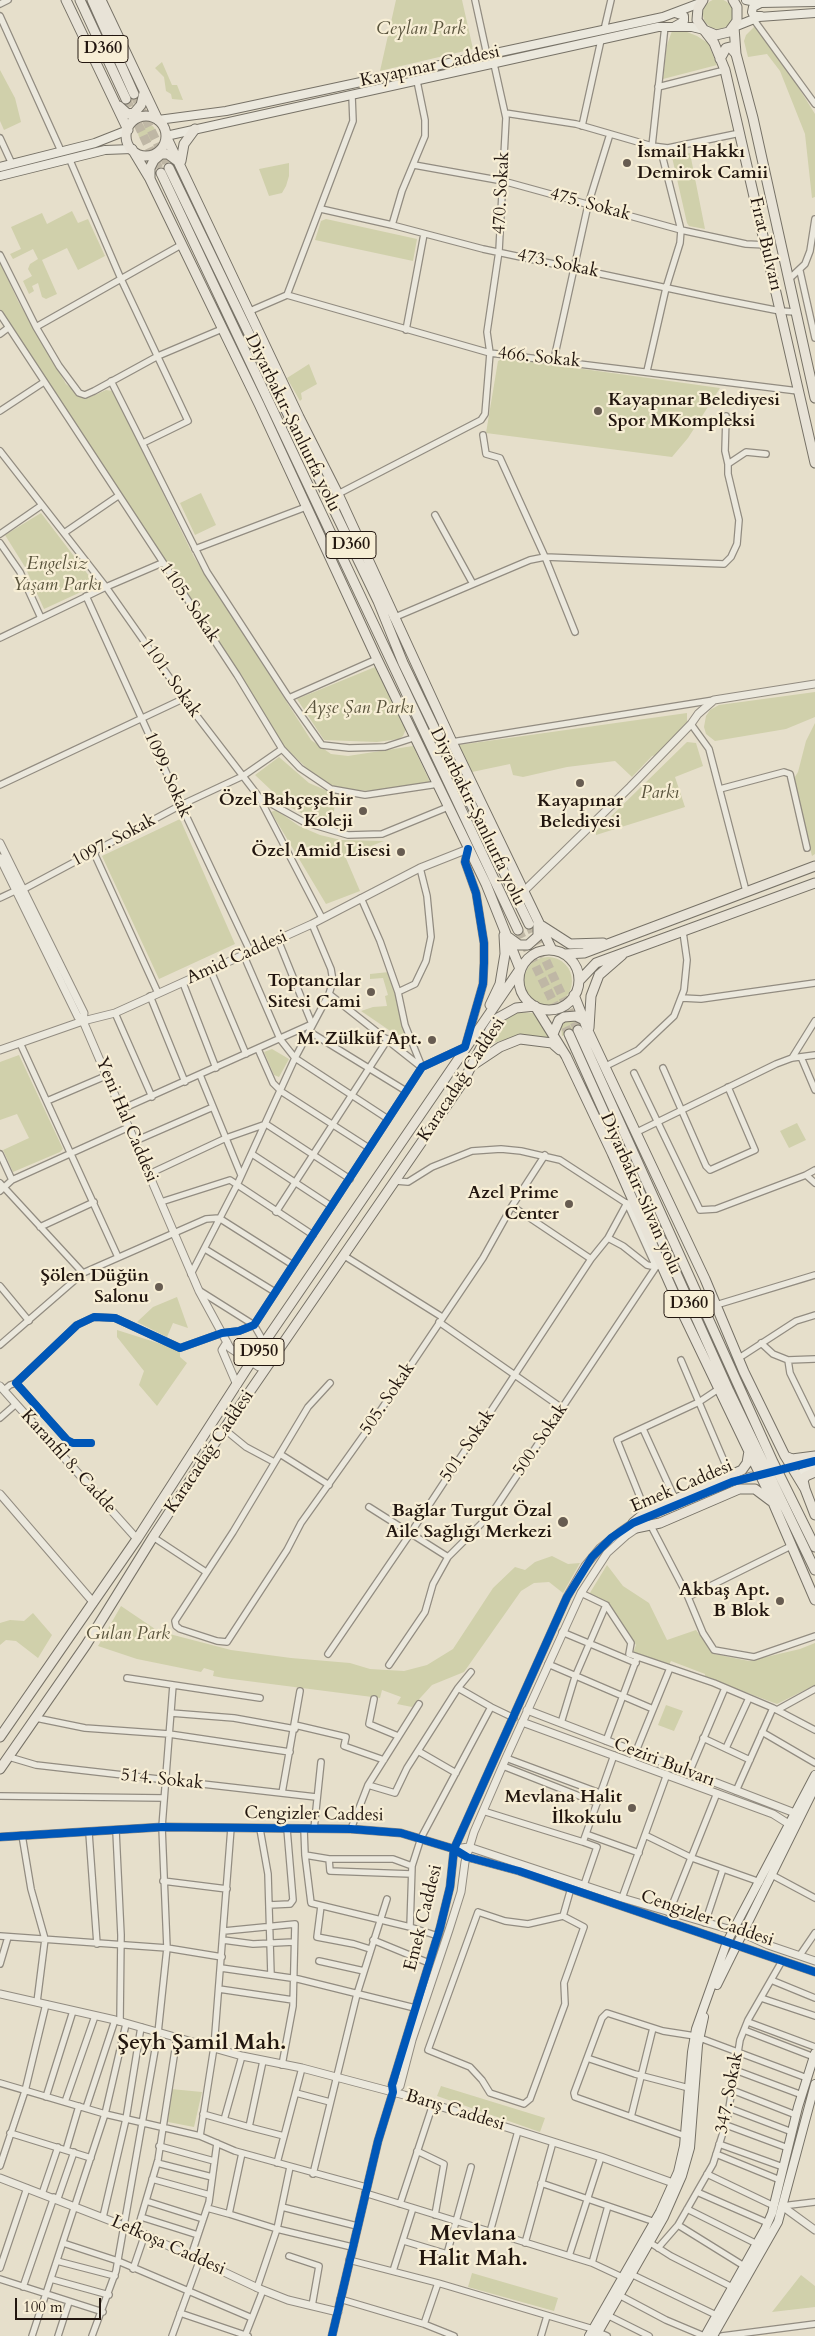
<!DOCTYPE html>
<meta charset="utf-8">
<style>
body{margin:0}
#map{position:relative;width:815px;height:2336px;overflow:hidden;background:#e6dfcb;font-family:Cardo,serif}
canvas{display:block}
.scale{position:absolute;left:15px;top:2298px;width:86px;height:22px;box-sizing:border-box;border:2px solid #22160f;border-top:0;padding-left:6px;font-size:15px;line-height:18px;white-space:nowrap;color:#22160f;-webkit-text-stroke:4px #f7eed5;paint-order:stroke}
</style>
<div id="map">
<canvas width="815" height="2336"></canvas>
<div class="scale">100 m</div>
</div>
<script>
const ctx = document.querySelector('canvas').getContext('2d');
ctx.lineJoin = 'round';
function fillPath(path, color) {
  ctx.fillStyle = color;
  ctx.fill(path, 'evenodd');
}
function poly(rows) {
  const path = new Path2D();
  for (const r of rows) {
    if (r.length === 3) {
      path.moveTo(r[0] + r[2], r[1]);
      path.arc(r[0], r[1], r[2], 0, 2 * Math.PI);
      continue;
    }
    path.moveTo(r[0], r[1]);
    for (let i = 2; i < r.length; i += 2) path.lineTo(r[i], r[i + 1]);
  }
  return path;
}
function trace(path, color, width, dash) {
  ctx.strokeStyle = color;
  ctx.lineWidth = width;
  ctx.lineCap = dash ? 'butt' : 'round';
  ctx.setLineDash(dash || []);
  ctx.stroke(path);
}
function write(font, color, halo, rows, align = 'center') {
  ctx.font = font + ' Cardo,serif';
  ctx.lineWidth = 4.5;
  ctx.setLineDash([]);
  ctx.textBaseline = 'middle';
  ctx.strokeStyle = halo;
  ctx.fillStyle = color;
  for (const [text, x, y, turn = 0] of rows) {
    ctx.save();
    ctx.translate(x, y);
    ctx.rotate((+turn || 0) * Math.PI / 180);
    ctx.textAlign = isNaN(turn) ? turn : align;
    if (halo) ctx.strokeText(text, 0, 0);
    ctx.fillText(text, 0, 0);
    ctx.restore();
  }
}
const green = poly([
 [718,14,15],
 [396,0,462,0,473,49,380,71],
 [755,26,787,69,815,114,815,197,812,198,805,134,780,71,767,54,748,57,744,41,746,35],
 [682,30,697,36,708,43,717,65,663,79,667,45,672,31],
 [162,62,172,85,177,85,183,100,172,99,171,94,166,91,164,77,155,68],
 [0,70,15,98,21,122,4,130,0,121],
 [147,133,9],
 [690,153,705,229,689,226,687,223,672,157],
 [289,163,289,176,286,186,282,193,269,196,259,169],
 [72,211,78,223,88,219,105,256,78,270,67,248,42,260,57,294,46,299,42,297,38,283,32,286,34,291,29,294,23,281,32,276,28,269,30,264,38,259,33,249,13,259,10,254,21,249,11,227,42,213,47,224],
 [326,219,417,239,413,261,315,240,321,221],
 [0,262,18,301,66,384,83,398,88,398,106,390,113,391,194,557,311,740,331,754,348,756,413,746,430,782,378,791,346,790,320,781,284,746,236,669,62,407,0,309],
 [504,358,720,388,688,438,672,457,486,433,498,361],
 [309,364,317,384,301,393,302,399,300,401,287,378],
 [201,493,216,525,195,535,180,503],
 [41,513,96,585,44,609,25,567,5,535],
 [375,667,406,729,403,736,399,739,377,742,324,740,297,699],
 [815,692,815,717,786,729,715,741,706,734,704,727,706,716,710,710,719,705],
 [687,713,687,722,657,755,652,756,632,777,615,761,567,767,523,777,513,775,510,764,472,772,459,745],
 [815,723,815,854,812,856,793,780,798,772,806,741],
 [687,742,696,743,703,766,675,777,685,807,596,835,596,831],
 [279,757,309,783,337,795,331,826,307,816,288,806,255,775],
 [276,810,299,826,320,835,341,840,384,841,345,856,360,891,326,904,271,812],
 [180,819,235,944,159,979,102,856],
 [548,981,24],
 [389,972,408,1043,361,1011,373,1007,387,1006,385,996,388,995,383,978,370,979,370,974],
 [516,1012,533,1013,551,1038,531,1036,514,1037,493,1043,481,1052,498,1027,507,1017],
 [571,1020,577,1021,582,1027,562,1036,561,1027,565,1022],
 [272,1049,289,1059,279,1077,274,1075,264,1052],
 [19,1055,63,1149,60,1152,13,1172,3,1150,29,1138,17,1114,0,1120,0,1062],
 [797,1123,806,1140,789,1148,780,1131],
 [177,1297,188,1328,173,1323,167,1337,137,1322,153,1307],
 [117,1330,180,1350,180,1357,187,1363,157,1406,139,1385,144,1371,117,1337],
 [552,1556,568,1564,580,1563,563,1593,549,1582,534,1583,521,1591,464,1672,432,1685,412,1707,397,1704,401,1697,382,1690,380,1698,224,1678,213,1676,214,1671,204,1668,201,1672,137,1659,98,1646,121,1606,158,1631,231,1650,291,1658,350,1663,370,1669,404,1671,427,1665,453,1649,493,1588,515,1567,525,1570,535,1562],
 [607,1565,623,1586,649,1603,667,1640,696,1630,714,1654,749,1661,800,1649,815,1643,815,1685,777,1704,705,1677,705,1674,671,1661,669,1665,633,1653,636,1645,611,1606,588,1596],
 [33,1613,52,1635,38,1658,16,1641,6,1640,0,1645,0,1623,10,1620,24,1621],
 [666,1705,683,1711,674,1731,658,1725],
 [441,2086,545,2118,540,2132,437,2096],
 [171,2089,202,2092,194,2127,168,2122],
 [472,2273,558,2298,554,2311,468,2287],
 [801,2275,815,2286,815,2307,772,2312]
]);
const tertiaryTunnel = poly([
 [773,1470,802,1463]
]);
const trunkTunnel = poly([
 [134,94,169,168],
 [126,99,161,173],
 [529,924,578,1030],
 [518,930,569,1034]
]);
const minor = poly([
 [475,0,487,55],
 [0,4,8,0],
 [0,16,61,151],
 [754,20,815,104],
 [604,30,611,0],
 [658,87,725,70],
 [505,113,576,124,652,146,668,148,740,133],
 [582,126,601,40],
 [0,138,12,164],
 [652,146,665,26],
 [69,158,121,279,188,421,143,443],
 [414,165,503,181,681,230,746,244,766,245],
 [321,209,392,225,483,249,719,299,780,311,796,312],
 [392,225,402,191,425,136,425,120,417,81],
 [0,255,36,327,59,366,79,393,85,395,94,391,158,356,222,329],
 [800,271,815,338],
 [788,280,805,264,810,251,815,219],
 [287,295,490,353,798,391],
 [250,311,287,295,353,121,352,96],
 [0,314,237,675,282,749,300,768,331,789,365,795,438,784],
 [36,327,181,245],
 [406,330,424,234],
 [0,334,8,328],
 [554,359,588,205,610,134],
 [647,371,666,288,680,243,681,230,660,147],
 [111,381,207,572,289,698,322,745,349,748,385,747,416,737],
 [0,411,44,382],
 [726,416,725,451,728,464],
 [483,435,486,454,500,458,545,557,575,632],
 [0,451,106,587,193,711,259,797,322,918],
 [338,494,481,420,485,414,490,353,487,332,499,251,506,118,494,64],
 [435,515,473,584],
 [64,533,118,496],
 [0,534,42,505],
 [0,543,20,572,41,618],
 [195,549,306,507],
 [86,596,181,805,251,953],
 [393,618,530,560,545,557,724,564,731,557,737,544,739,520,728,474,728,464,746,452,766,454],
 [0,638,106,587,162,563],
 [289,698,377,659],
 [691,724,709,749,746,891],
 [452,742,714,700],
 [0,785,185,698],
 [720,789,784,772,790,774,807,848],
 [259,797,304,822,348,835,382,834,448,807],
 [94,853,158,993],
 [0,898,17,890,24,889,181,805,243,776,282,749],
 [361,898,380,941,398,992,405,1025,422,1067],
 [244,956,280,1039,295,1058,388,1119],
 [211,971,246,1054],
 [183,983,216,1068],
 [398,992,415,984,426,961,431,937,427,896,420,868],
 [329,994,420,1066],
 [150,996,185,1082],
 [682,998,701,999,815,983],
 [115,1013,152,1097],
 [310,1032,406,1091],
 [20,1043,118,1257],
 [258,1049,273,1083,282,1092,369,1148],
 [801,1057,815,1090],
 [792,1058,815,1021],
 [606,1066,638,1050,674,1016,684,990,687,960,683,932],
 [663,1068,706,1166,710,1170,755,1150,728,1087],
 [634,1073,700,1210,716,1209,806,1175,815,1183],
 [200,1075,241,1175],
 [47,1101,108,1075],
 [122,1109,312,1024,278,940],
 [637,1132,776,1064,792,1058,815,1055],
 [135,1141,213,1107],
 [0,1154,12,1180],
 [252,1154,331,1206],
 [149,1174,226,1138,266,1124,350,1179],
 [806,1175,815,1170],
 [396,1181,408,1182,432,1167,472,1151,501,1149,521,1151,560,1160,629,1205],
 [0,1183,83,1273],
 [0,1191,12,1180,129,1127],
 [161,1202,230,1180,313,1235],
 [627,1203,656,1267],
 [512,1206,591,1259],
 [276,1212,388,1039],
 [40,1227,94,1202],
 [608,1238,623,1246,647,1265,656,1267],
 [205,1249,275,1292],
 [343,1255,442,1317],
 [191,1274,237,1185,295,1058,329,994,333,981,331,969,312,924],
 [0,1286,29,1321],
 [200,1291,254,1325,265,1344],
 [716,1305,815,1275],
 [439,1322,562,1408],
 [761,1343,773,1354,788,1360,815,1359],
 [0,1345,83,1273,206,1219,219,1218,293,1265],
 [739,1358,796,1321,815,1315],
 [681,1360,730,1475],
 [788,1360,790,1373,815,1424],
 [330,1383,308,1407,233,1532,175,1621,176,1626,180,1629,217,1641,227,1642,287,1550,301,1523,368,1429,483,1258,512,1206,545,1155],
 [4,1390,10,1385,16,1383],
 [0,1418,16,1404],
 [224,1429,246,1447,274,1462],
 [643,1429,675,1499],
 [91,1443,73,1443,67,1440,16,1383,77,1325,94,1317,115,1318,180,1348,222,1333,239,1331,254,1325,422,1067,465,1047],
 [280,1454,329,1485],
 [369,1507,448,1557],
 [646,1512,617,1440,699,1402,720,1388],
 [651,1526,688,1597,703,1633,714,1650,754,1657,815,1636],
 [153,1537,206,1572],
 [581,1593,606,1605,631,1643,629,1654,714,1683,773,1708,815,1730],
 [688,1597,791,1546],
 [562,1632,636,1663],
 [328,1654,410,1534,591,1259,608,1238,627,1203],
 [548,1664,653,1709],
 [389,1665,425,1612,433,1584,448,1557,492,1513,656,1267,662,1264],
 [127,1678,260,1698],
 [374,1699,369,1724,398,1736],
 [491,1707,514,1718],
 [777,1710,815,1689],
 [171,1713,234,1718,295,1729],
 [36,1718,85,1728,169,1734,290,1752],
 [561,1723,575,1677,606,1605],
 [295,1725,346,1737,344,1746,384,1760],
 [762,1732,815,1763],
 [703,1738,750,1760],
 [606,1741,637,1658],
 [726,1748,749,1698],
 [418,1751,456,1773],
 [9,1757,36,1765,316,1797],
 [506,1758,600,1793],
 [632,1761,670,1668],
 [503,1766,597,1803,583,1842,597,1847,584,1885],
 [689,1773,725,1688],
 [368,1785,419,1704],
 [736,1791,773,1708],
 [282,1793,300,1691],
 [0,1796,164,1798],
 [597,1803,614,1755],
 [483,1811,583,1842],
 [260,1829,268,1874,271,1975],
 [304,1829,305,1855,329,1859,393,1859,412,1866],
 [314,1829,321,1762],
 [351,1829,368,1785,395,1793,407,1768,458,1688,471,1672],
 [116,1831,121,1935,120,2022],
 [89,1833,97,1944],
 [586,1834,639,1853],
 [22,1835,31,1889,45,1939,37,2002],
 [645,1835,692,1858,760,1882],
 [305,1855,311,1903,410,1927],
 [329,1859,330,1871,411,1874],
 [772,1875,815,1898],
 [163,1881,227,1889],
 [622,1898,667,1774],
 [269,1905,290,1904,293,1900,287,1829],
 [321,1906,317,1937,354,1944,370,1949],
 [478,1912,505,1921,528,1924,563,1916,584,1927,564,1983,565,2004,530,2099,524,2104,490,2093,482,2080,470,2067,428,2050,478,1912],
 [669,1913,717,1793],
 [563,1916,571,1888],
 [705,1923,723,1869],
 [224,1931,295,1924,293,2006,282,2065],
 [0,1936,167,1948,222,1957],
 [438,1936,410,1927,412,1866,421,1838,491,1707,458,1688],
 [223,1940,253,1944,294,1942],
 [373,1940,429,1963],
 [800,1955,815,1933],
 [319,1961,364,1971],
 [0,1964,8,1937],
 [221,1968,298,1979,415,2008],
 [771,1980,815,1998],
 [219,1989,293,2000],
 [761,1998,815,2016],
 [748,2022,815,2047],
 [744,2030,814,2057],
 [700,2038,807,2078],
 [587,2058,635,2074,689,2088],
 [263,2061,249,2127,284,2136],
 [735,2070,802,2095],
 [0,2083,105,2114,200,2136,214,2047,231,1828],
 [732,2090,796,2115],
 [296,2093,330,2102],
 [46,2097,73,2011],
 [65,2102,95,2016],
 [86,2108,115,2020],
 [729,2108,792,2132],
 [203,2114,249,2127],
 [631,2117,653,2028],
 [224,2120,242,2056],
 [726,2125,788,2148],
 [10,2133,91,2158],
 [200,2136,235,2151,366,2187],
 [685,2136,575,2097,574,2093,602,2018,607,2013,663,2031,695,2036],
 [719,2144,783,2167],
 [159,2146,214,2161],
 [66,2150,79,2106],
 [417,2151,444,2164,435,2215],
 [716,2154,780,2180],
 [157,2163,212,2177],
 [277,2163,302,2068],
 [0,2166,25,2091,46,2004],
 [313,2174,357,1994,387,1899],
 [707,2174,774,2206],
 [152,2179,210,2195],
 [541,2183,655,2222],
 [697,2192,768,2223],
 [365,2193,592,2263,622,2277],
 [42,2194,58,2147],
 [58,2198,74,2152],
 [146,2201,203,2219],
 [400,2204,433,2104],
 [782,2206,815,2202],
 [282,2207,357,2226],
 [207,2208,229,2214,242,2153],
 [687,2209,757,2244],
 [229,2214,277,2229,290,2167],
 [103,2217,126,2119,141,2027],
 [141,2217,198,2235],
 [678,2225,744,2266],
 [137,2231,158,2160,177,2037],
 [490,2232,518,2131],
 [404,2241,447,2254,471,2167],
 [649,2242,671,2256,732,2287],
 [63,2243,118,2261,252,2318],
 [525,2243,553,2142],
 [658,2248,678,2225,713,2164,727,2120,740,2040,748,2020,782,1961],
 [191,2256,209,2202,217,2143],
 [289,2256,319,2266,312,2306],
 [569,2256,601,2157],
 [349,2260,438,2283,593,2329],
 [57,2261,115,2276],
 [592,2263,608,2206],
 [0,2268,27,2188],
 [133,2269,145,2234],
 [393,2271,413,2208],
 [631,2274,716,2315],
 [0,2279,103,2312],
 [51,2279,109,2295],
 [23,2287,54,2197],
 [257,2288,277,2229,352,2247],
 [619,2295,666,2320,704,2336],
 [340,2299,424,2324,454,2336],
 [180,2313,248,2336],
 [607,2315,649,2336],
 [424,2324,438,2283],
 [598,2332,607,2336],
 [32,2336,105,2114,126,2024],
 [58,2336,69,2302],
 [92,2336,116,2271,158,2033,167,1948,162,1827,173,1685],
 [172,2336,200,2259],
 [245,2336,263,2290],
 [541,2336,547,2316],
 [722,2336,815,2324]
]);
const tertiary = poly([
 [0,843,84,1013,83,1021],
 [0,858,78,1017,83,1021,199,1291,230,1348,259,1367,266,1368],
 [524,891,630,787,691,724,698,714,714,700,815,684],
 [466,1044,483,984,484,963,484,943,476,893,465,862,468,849],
 [0,1050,83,1021,115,1013,312,924,420,868,468,849],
 [227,1342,222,1350,237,1385],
 [0,1386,137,1539],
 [802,1463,815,1461],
 [802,1472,815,1468],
 [0,1494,93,1602],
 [527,1710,800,1815],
 [522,1722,773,1814,792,1826],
 [0,1837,162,1827,351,1829,401,1833,454,1849,467,1857,519,1871,815,1972],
 [454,1849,469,1847,622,1898,742,1933,768,1945,815,1961],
 [0,1994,115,2020,242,2056,302,2068,404,2095,601,2157,673,2183],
 [393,2092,400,2086,412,2040,449,1930,461,1892,465,1862,474,1832,506,1758,581,1593,607,1553,627,1535,640,1526],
 [0,2178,137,2231,260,2289,288,2300,338,2312],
 [782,2206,815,2230],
 [332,2336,378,2141,393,2092,392,2085,440,1928,450,1887,454,1849,567,1597,585,1566,600,1548,620,1532,633,1523,710,1490,751,1476]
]);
const secondary = poly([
 [746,0,761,3,815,2],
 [761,3,753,7,752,12,754,16,761,16],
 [675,26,684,21,684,16,675,13],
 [734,27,759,17,815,13],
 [158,120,226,111,663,17,700,3],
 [166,136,658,27,692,27,704,30],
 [0,167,95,143,128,130],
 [0,176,105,150,132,149],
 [717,1985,815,1787],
 [589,2336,660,2212,678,2172,684,2146,692,2052,696,2029,727,1942,815,1775],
 [596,2336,664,2217,682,2176,690,2148,698,2045,704,2017],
 [705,2336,765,2229,772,2213,798,2107,815,2053],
 [713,2336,778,2222,815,2084]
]);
const primary = poly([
 [703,0,698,8,697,20,704,30,716,35,729,32,737,21,737,7,733,0],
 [734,27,736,54,753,118,815,398],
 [704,30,714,43,725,70,815,463],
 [720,59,726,48,730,47,736,54]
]);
const trunk = poly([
 [66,0,128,130],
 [80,0,126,99],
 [92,0,134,94],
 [101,0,158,120],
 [119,106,128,114,134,113,141,105,144,93],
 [146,136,20],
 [166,136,299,417,338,494,452,742,552,950],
 [181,161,184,144,195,129],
 [169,168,378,601,403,663,529,924],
 [161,173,518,930],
 [150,178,150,168,154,160,161,154,168,154,179,162],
 [542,926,570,944,603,943],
 [508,937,519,945,528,945,538,936,538,922],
 [549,980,30],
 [565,954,584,953,815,866],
 [579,981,596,963,815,883],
 [574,995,589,1033,705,1279,744,1372,785,1456,805,1489,815,1515],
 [490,1005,500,984,505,954,504,935],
 [589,1028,591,996,599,975,622,955],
 [578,1030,773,1462,815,1547],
 [553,1034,559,1020,564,1017,576,1016,584,1020],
 [569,1034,729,1391,815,1570],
 [473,1065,500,1047,520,1039,552,1043,560,1050],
 [785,1456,792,1459,815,1456],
 [805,1489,803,1480,806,1476,815,1472],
 [633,1523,646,1512,742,1470,747,1463,749,1451],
 [636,1528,660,1523,739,1489,755,1489,771,1501],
 [0,1737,137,1539,251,1362,520,969,486,884,377,659,259,404,150,179,132,149],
 [0,1769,86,1645,153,1537,224,1429,463,1082,490,1030,498,1018,516,1008,535,1006,566,1056,612,1153,684,1316,768,1491,815,1600]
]);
const cycleway = poly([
 [91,1443,73,1443,67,1440,16,1383,77,1325,94,1317,115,1318,180,1348,222,1333,239,1331,254,1325,422,1067,465,1047,483,984,484,963,484,943,476,893,465,862,468,849],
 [0,1837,162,1827,351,1829,401,1833,454,1849,467,1857,519,1871,815,1972],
 [332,2336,378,2141,393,2092,392,2085,440,1928,450,1887,454,1849,567,1597,592,1557,611,1538,633,1523,732,1482,815,1461]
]);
const markers = [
 [627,163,5,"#675c51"],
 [598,411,5,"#675c51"],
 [580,783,5,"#675c51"],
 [363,811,5,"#675c51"],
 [401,852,5,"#675c51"],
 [371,992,5,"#675c51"],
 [432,1040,5,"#675c51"],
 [569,1204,5,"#675c51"],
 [159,1287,5,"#675c51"],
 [563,1522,6,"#675c51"],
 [780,1601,5,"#675c51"],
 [632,1808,5,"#675c51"]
];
const shields = [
 [103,49,50],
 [351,545,50],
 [689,1304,50],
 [259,1352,50]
];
const shieldNames = [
 ["D360",103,49],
 ["D360",351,545],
 ["D360",689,1304],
 ["D950",259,1352]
];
const parkNames = [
 ["Ceylan Park",421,30],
 ["Engelsiz",57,565],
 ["Yaşam Parkı",57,586],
 ["Ayşe Şan Parkı",359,709],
 ["Parkı",660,794],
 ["Gulan Park",128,1635]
];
const streetNames = [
 ["Kayapınar Caddesi",430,67,-12],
 ["470. Sokak",502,193,-87],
 ["475. Sokak",590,205,15],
 ["Fırat Bulvarı",765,244,77],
 ["473. Sokak",558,264,12],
 ["466. Sokak",539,358,6],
 ["Diyarbakır-Şanlıurfa yolu",292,423,64],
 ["1105. Sokak",189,603,56],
 ["1101. Sokak",170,678,55],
 ["1099. Sokak",167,775,66],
 ["Diyarbakır-Şanlıurfa yolu",477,817,64],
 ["1097. Sokak",114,841,-28],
 ["Amid Caddesi",237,958,-24],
 ["Karacadağ Caddesi",462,1080,-57],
 ["Yeni Hal Caddesi",126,1120,67],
 ["Diyarbakır-Silvan yolu",640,1194,66],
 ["505. Sokak",388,1399,-56],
 ["500. Sokak",541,1440,-56],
 ["501. Sokak",468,1446,-56],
 ["Karacadağ Caddesi",210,1452,-56],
 ["Karanfil 8. Cadde",68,1462,48],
 ["Emek Caddesi",682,1487,-23],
 ["Ceziri Bulvarı",664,1763,21],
 ["514. Sokak",162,1780,6],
 ["Cengizler Caddesi",314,1815,1],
 ["Emek Caddesi",424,1918,-76],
 ["Cengizler Caddesi",707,1919,19],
 ["347. Sokak",730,2093,-79],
 ["Barış Caddesi",455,2111,17],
 ["Lefkoşa Caddesi",168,2246,24]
];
const poiNames = [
 ["İsmail Hakkı",637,153,"left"],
 ["Demirok Camii",637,174,"left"],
 ["Kayapınar Belediyesi",608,401,"left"],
 ["Spor MKompleksi",608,422,"left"],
 ["Özel Bahçeşehir",353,801],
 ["Koleji",353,822],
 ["Kayapınar",580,802,"center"],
 ["Belediyesi",580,823,"center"],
 ["Özel Amid Lisesi",391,852],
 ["Toptancılar",361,982],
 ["Sitesi Cami",361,1003],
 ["M. Zülküf Apt.",422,1040],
 ["Azel Prime",559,1194],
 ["Center",559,1215],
 ["Şölen Düğün",149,1277],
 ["Salonu",149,1298],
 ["Bağlar Turgut Özal",552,1512],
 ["Aile Sağlığı Merkezi",552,1533],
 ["Akbaş Apt.",770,1591],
 ["B Blok",770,1612],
 ["Mevlana Halit",622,1798],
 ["İlkokulu",622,1819]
];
const districtNames = [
 ["Şeyh Şamil Mah.",202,2044],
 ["Mevlana",473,2235],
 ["Halit Mah.",473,2260]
];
fillPath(green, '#d0d0ab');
trace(tertiaryTunnel, '#bfb7a5', 7, [7, 3.5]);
trace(trunkTunnel, '#bfb7a5', 9, [9, 4.5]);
trace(minor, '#928c81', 8);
trace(tertiary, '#928c81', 9);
trace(secondary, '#777267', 10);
trace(primary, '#777267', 11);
trace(trunk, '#777267', 11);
trace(minor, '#ebe8dd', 5.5);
trace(tertiary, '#ebe8dd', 7);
trace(secondary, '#ebe8dd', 8);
trace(primary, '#e8e3d7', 9);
trace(trunk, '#e8e3d7', 9);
trace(cycleway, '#0057b8', 8);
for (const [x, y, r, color] of markers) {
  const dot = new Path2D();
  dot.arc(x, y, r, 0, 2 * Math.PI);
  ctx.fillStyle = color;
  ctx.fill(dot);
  trace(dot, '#f7eed5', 2);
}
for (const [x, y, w] of shields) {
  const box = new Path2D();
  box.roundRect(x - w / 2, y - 13.5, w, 27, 4);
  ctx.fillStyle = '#f7eed5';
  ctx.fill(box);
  trace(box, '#22160f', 1);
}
write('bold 16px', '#22160f', null, shieldNames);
write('italic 18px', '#59533c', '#f7eed5', parkNames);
write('18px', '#22160f', '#f7eed5', streetNames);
write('bold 18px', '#22160f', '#f7eed5', poiNames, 'right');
write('bold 22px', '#22160f', '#f7eed5', districtNames);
</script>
